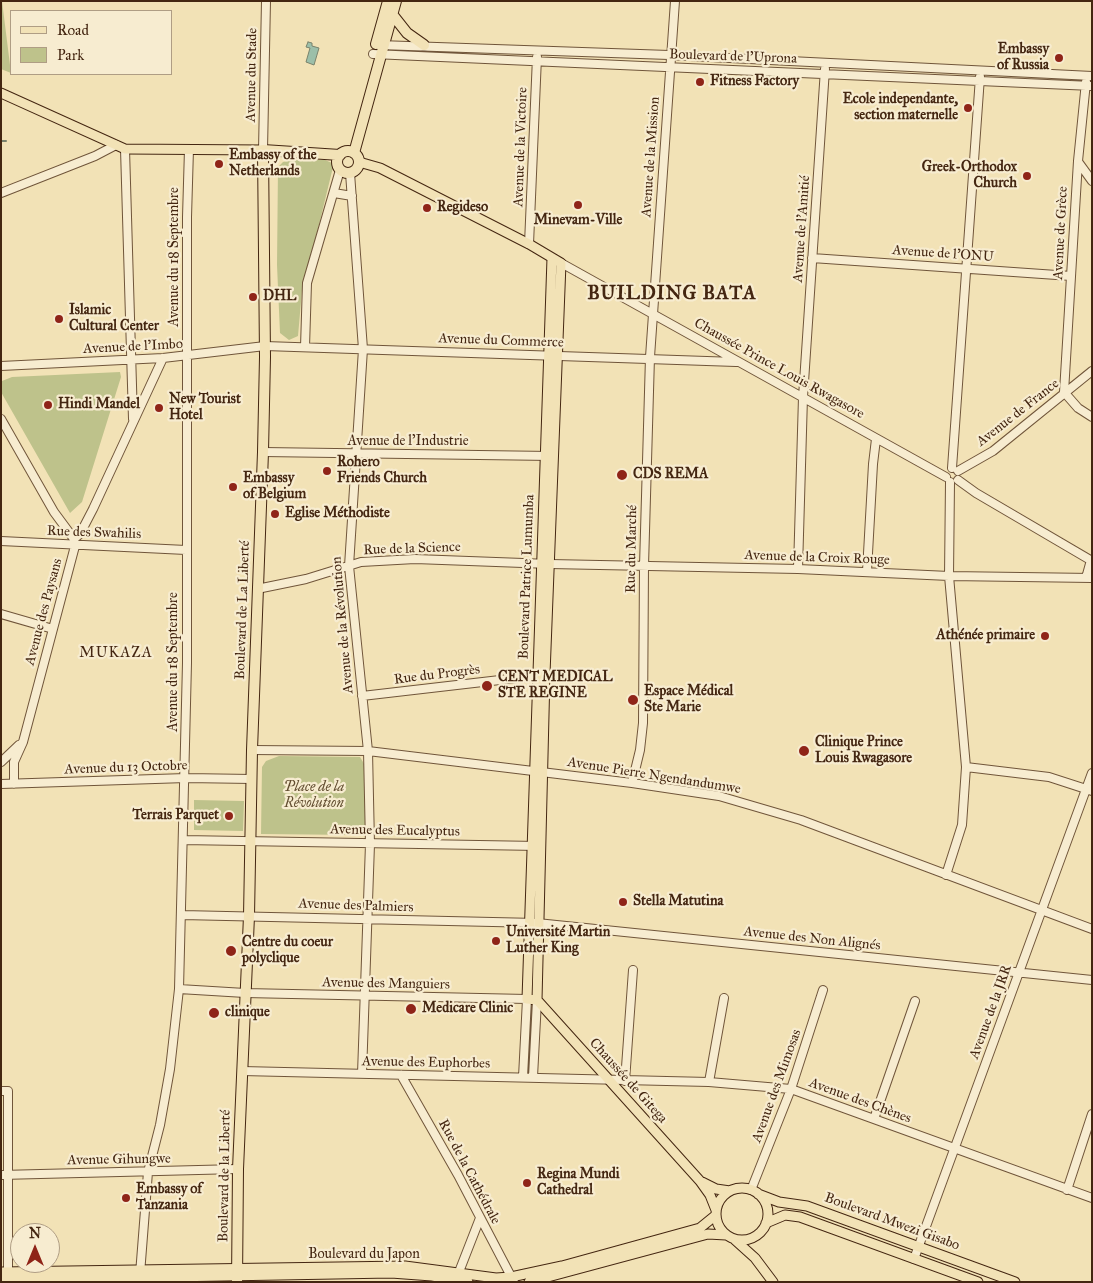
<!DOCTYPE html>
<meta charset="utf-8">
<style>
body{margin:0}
#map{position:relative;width:1093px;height:1283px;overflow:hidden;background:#f2e2b6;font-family:"IM FELL Great Primer",serif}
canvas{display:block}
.frame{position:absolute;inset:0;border:2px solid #442611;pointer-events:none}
.legend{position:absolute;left:10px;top:10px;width:162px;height:65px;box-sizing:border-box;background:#f7ecd0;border:1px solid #af9d84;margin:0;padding:6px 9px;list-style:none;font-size:15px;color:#442611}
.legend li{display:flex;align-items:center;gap:10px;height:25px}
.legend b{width:25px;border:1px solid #af9d84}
.north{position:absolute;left:10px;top:1223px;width:50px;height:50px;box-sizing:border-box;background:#f7ecd0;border:1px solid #af9d84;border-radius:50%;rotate:0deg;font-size:14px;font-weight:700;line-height:20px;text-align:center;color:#442611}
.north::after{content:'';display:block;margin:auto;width:18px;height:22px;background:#8f2418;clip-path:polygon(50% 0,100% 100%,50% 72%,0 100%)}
</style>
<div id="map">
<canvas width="1093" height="1283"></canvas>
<div class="frame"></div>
<ul class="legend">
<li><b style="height:6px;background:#f2e2b6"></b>Road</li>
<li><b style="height:14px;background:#bec28b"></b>Park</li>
</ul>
<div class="north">N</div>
</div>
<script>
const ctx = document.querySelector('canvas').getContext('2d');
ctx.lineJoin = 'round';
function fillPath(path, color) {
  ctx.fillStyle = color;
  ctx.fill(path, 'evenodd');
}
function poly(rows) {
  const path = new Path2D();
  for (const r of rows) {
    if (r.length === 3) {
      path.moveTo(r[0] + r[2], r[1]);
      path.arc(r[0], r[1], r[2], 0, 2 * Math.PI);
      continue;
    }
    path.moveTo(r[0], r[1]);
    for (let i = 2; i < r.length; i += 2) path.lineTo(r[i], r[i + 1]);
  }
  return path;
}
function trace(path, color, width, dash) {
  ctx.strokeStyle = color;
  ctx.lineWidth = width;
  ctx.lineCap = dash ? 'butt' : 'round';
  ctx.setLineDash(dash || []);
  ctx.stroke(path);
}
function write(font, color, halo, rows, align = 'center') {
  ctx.font = font + ' "IM FELL Great Primer",serif';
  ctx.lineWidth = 4.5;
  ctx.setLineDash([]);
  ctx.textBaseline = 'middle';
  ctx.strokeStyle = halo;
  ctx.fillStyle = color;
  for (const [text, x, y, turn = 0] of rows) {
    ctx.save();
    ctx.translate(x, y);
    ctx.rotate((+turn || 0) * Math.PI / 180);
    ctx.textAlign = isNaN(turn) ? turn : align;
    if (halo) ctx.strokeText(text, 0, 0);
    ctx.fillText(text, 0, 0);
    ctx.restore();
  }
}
const green = poly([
 [1,1,2,1,11,73,1,69],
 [292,160,325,160,332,163,333,167,309,266,303,279,298,336,289,340,280,333,277,265,278,167,283,162],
 [120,372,121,377,82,502,70,513,1,392,2,381,12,377],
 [279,756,360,757,366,767,365,827,354,835,261,834,262,767,266,761],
 [194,800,244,801,243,831,194,830]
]);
const water = poly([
 [308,42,312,43,312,46,319,48,314,65,306,62,310,48,306,47,308,42]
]);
const stream = poly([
 [1,141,6,141]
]);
const minor = poly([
 [379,45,669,55,1092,76],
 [373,54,1092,86],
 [125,149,133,419],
 [263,150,266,1],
 [1079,163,1092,181],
 [350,173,363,349,349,566,368,751,370,844,362,1074],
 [1,193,95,156,116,145],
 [334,193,352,196],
 [529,244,537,57],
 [812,258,1071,276],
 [561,263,946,477],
 [305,347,307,283,340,170],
 [1,366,163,358,265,346,736,362],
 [1064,392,1078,161,1086,82],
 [1064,392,1078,408,1092,417],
 [1,419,54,512,74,539],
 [263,452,551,456],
 [952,468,980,77],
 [958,471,993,451,1092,371],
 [958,480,976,493,1092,561],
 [74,539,80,534,93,509,163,358],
 [1,541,186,550],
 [798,569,803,397,825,69],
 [867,571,873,464,876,439],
 [1086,578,1091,560],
 [257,589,306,579,361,562,415,559,550,564,798,569,949,576,1092,578],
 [1,614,53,629],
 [362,696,543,675],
 [252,750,368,751,632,783,719,796,801,820,1092,929],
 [1,762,19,745],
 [966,767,1049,777,1092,791],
 [632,783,640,750,643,723,644,566,650,357,675,1],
 [1,784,186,778,252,779],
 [14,784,14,762,23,742,75,546,74,539],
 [183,840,538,846],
 [946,875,962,825,966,767,949,576,950,482],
 [182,915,537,923,1092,980],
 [179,989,245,993,527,999,523,1077],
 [242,1071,709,1082,791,1089,1092,1198],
 [401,1075,458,1175,514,1282],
 [533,1077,537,1000],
 [625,1081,633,970],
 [709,1082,724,998],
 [1,1091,8,1091,8,1277],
 [874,1119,915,1001],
 [1,1175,238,1169],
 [751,1190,791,1089,823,990],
 [1067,1190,1092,1114],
 [914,1259,1092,773],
 [140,1274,148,1172,160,1125,170,1069,179,989,187,663,187,217,189,149],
 [457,1277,480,1218]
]);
const major = poly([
 [1,93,125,149,263,150],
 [359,162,380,168,529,244,561,263,545,674,537,1000],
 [537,1000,527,999,552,258],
 [537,1000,700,1181,710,1195,716,1210],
 [702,1182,716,1189,730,1191],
 [742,1214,26],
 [758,1194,779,1202,807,1206,1015,1282],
 [766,1223,785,1215,800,1217,978,1282],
 [735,1240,755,1258,773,1282],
 [1,1272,405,1266,496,1278,511,1277,562,1266,700,1228,716,1215],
 [1,1280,391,1273,432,1276,468,1282],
 [529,1282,708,1234,726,1235]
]);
const highway = poly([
 [392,14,407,33,424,45],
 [376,44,388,1],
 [348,162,11],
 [354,153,396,1],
 [237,1282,238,1169,249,916,252,750,263,452,265,357,263,150,340,155]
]);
const markers = [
 [1059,58,5,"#8f2418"],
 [700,82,5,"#8f2418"],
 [968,108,5,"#8f2418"],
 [219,164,5,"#8f2418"],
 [1027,176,5,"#8f2418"],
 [578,205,5,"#8f2418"],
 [427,208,5,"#8f2418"],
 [253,297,5,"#8f2418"],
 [59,319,5,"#8f2418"],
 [48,405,5,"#8f2418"],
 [159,408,5,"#8f2418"],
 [327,471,5,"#8f2418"],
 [622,475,6,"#8f2418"],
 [233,487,5,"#8f2418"],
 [275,514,5,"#8f2418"],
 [1045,636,5,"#8f2418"],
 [487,686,6,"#8f2418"],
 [633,700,6,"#8f2418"],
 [804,751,6,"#8f2418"],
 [229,816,5,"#8f2418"],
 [623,902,5,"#8f2418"],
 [496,941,5,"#8f2418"],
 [231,951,6,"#8f2418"],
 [411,1009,6,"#8f2418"],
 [214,1013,6,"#8f2418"],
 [527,1183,5,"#8f2418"],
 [126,1198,5,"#8f2418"]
];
const poiNames = [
 ["Embassy",1049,50,"right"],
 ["of Russia",1049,66,"right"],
 ["Fitness Factory",710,82],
 ["Ecole independante,",958,100,"right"],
 ["section maternelle",958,116,"right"],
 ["Embassy of the",229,156],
 ["Netherlands",229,172],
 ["Greek-Orthodox",1017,168,"right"],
 ["Church",1017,184,"right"],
 ["Regideso",437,208],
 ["Minevam-Ville",578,221,"center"],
 ["DHL",263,297],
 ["Islamic",69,311],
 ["Cultural Center",69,327],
 ["New Tourist",169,400],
 ["Hotel",169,416],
 ["Hindi Mandel",58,405],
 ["Rohero",337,463],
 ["Friends Church",337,479],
 ["CDS REMA",633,475],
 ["Embassy",243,479],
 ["of Belgium",243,495],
 ["Eglise Méthodiste",285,514],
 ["Athénée primaire",1035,636,"right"],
 ["CENT MEDICAL",498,678],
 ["STE REGINE",498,694],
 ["Espace Médical",644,692],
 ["Ste Marie",644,708],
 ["Clinique Prince",815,743],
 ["Louis Rwagasore",815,759],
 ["Terrais Parquet",219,816,"right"],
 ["Stella Matutina",633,902],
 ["Université Martin",506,933],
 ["Luther King",506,949],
 ["Centre du coeur",242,943],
 ["polyclique",242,959],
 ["Medicare Clinic",422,1009],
 ["clinique",225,1013],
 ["Regina Mundi",537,1175],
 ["Cathedral",537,1191],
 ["Embassy of",136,1190],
 ["Tanzania",136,1206]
];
const streetNames = [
 ["Boulevard de l'Uprona",733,57,2],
 ["Avenue du Stade",252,75,-89],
 ["Avenue de la Victoire",521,147,-88],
 ["Avenue de la Mission",651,157,-86],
 ["Avenue de l'Amitié",802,229,-86],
 ["Avenue de Grèce",1061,233,-87],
 ["Avenue de l'ONU",943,254,4],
 ["Avenue du 18 Septembre",175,257,-90],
 ["Avenue du Commerce",501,341,2],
 ["Avenue de l'Imbo",133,347,-3],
 ["Chaussée Prince Louis Rwagasore",779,369,29],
 ["Avenue de France",1018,413,-38],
 ["Avenue de l'Industrie",408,442],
 ["Rue des Swahilis",94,533,2],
 ["Rue de la Science",412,549,-2],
 ["Rue du Marché",632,549,-89],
 ["Avenue de la Croix Rouge",817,558,2],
 ["Boulevard Patrice Lumumba",527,577,-88],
 ["Boulevard de La Liberté",243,610,-88],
 ["Avenue des Paysans",44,612,-75],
 ["Avenue de la Révolution",343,625,-95],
 ["Avenue du 18 Septembre",174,662,-90],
 ["Rue du Progrès",437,675,-7],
 ["Avenue du 13 Octobre",126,768,-2],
 ["Avenue Pierre Ngendandumwe",654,776,9],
 ["Avenue des Eucalyptus",395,831,1],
 ["Avenue des Palmiers",356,906,2],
 ["Avenue des Non Alignés",812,939,6],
 ["Avenue des Manguiers",386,984,1],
 ["Avenue de la JRR",991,1012,-70],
 ["Avenue des Euphorbes",426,1063,1],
 ["Chaussée de Gitega",628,1081,48],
 ["Avenue des Mimosas",777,1086,-70],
 ["Avenue des Chènes",860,1101,20],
 ["Avenue Gihungwe",119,1160,-1],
 ["Rue de la Cathédrale",469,1172,62],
 ["Boulevard de la Liberté",225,1176,-89],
 ["Boulevard Mwezi Gisabo",892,1222,20],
 ["Boulevard du Japon",364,1255]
];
const parkNames = [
 ["Place de la",314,788],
 ["Révolution",314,804]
];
const neighbourhoodNames = [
 ["MUKAZA",116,653]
];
const districtNames = [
 ["BUILDING BATA",672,294]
];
fillPath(green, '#bec28b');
fillPath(water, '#9cbfa9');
trace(water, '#79826c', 1);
trace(stream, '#79826c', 2);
trace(minor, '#70553a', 10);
trace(major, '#442611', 11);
trace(highway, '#442611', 12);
trace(minor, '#f7ecd0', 8);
trace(major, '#f2e2b6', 9);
trace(highway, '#f2e2b6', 10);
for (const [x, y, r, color] of markers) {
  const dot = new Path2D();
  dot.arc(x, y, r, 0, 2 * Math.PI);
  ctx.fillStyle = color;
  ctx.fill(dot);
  trace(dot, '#f7ecd0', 2);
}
write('bold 14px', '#442611', '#f7ecd0', poiNames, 'left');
write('14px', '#442611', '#f7ecd0', streetNames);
write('italic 14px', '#624d30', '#f7ecd0', parkNames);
ctx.letterSpacing = '1px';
write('15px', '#442611', '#f7ecd0', neighbourhoodNames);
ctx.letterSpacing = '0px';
ctx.letterSpacing = '1px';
write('bold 19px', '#442611', '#f7ecd0', districtNames);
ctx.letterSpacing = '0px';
</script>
